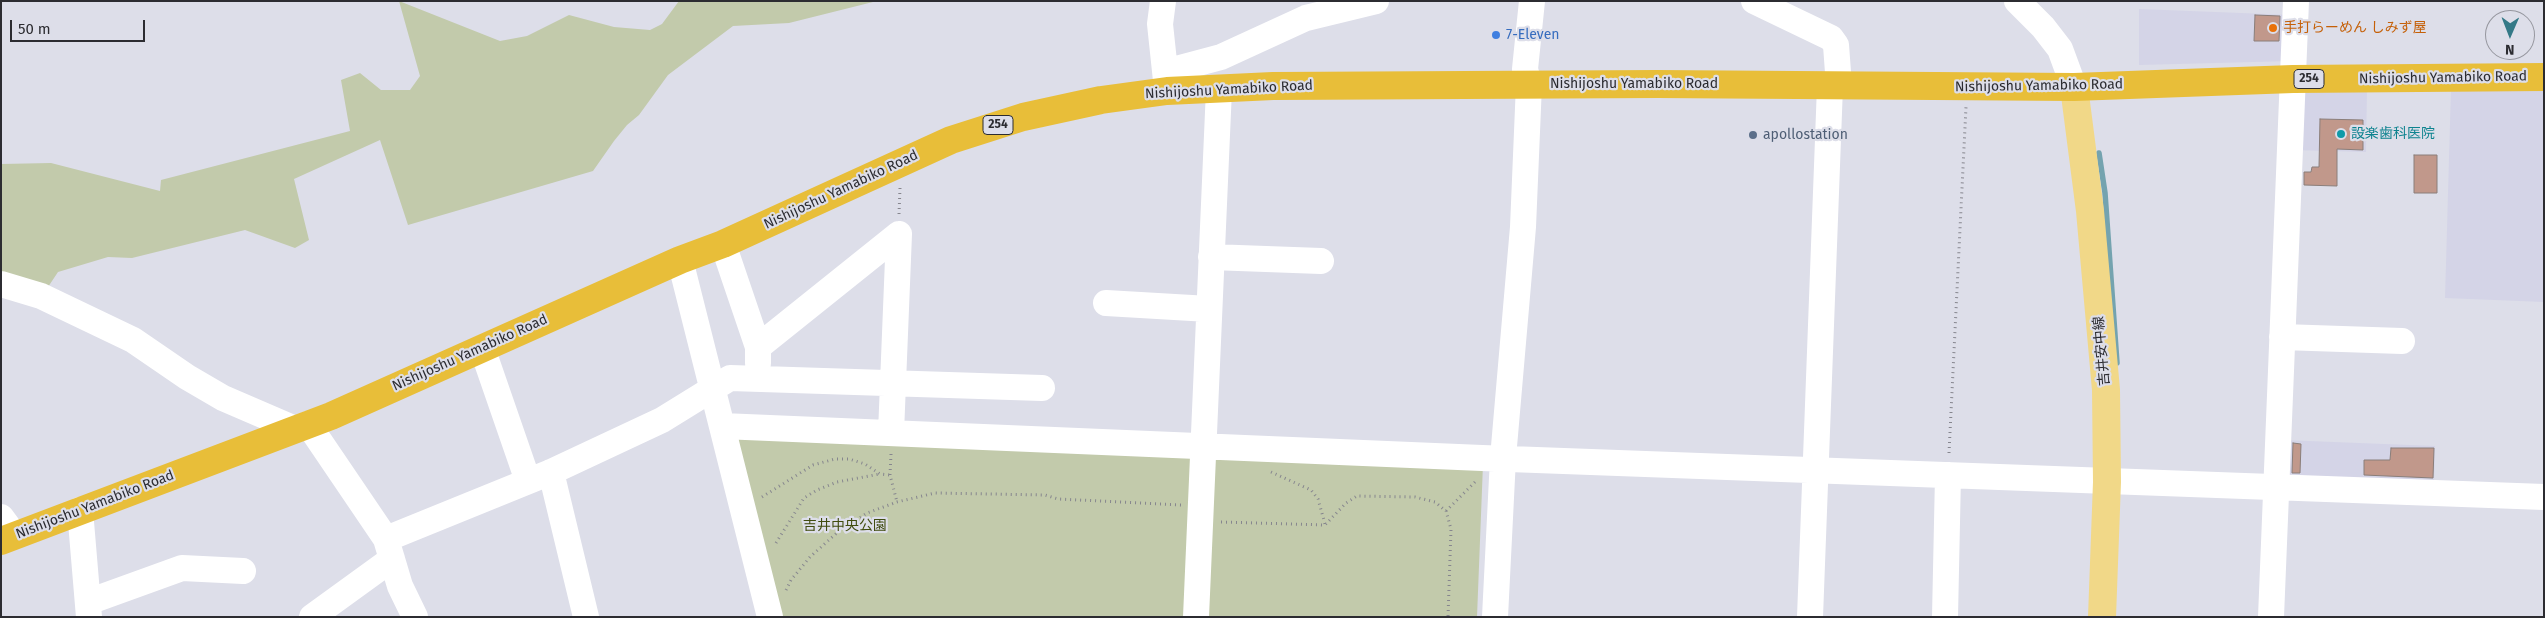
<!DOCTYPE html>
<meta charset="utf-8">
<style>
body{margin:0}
#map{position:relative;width:2545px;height:618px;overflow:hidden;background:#dddee9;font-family:"Fira Sans",sans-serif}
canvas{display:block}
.frame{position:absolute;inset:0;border:2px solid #2c2c31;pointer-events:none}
.north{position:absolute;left:2485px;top:10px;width:50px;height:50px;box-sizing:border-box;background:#dddee9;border:1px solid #96979f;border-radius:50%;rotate:181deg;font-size:14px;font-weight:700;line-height:20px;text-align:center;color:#2c2c31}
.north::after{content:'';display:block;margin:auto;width:18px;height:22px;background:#347987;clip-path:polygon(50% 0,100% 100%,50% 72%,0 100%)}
.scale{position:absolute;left:10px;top:20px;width:135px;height:22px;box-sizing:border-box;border:2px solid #2c2c31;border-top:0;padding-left:6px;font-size:15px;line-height:18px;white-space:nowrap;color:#2c2c31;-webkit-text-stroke:4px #dddee9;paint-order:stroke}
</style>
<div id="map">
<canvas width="2545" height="618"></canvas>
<div class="frame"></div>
<div class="north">N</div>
<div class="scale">50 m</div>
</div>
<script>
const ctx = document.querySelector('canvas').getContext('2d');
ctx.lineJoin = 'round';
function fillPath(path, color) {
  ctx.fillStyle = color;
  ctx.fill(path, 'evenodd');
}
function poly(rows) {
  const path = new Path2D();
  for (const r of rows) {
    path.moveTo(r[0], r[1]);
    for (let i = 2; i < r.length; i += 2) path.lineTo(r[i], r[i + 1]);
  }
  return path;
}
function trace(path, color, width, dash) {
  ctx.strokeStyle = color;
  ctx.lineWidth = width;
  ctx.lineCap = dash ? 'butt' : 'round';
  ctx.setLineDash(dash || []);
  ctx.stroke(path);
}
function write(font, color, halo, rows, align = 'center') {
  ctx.font = font + ' "Fira Sans","Noto Sans JP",sans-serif';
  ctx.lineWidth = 4.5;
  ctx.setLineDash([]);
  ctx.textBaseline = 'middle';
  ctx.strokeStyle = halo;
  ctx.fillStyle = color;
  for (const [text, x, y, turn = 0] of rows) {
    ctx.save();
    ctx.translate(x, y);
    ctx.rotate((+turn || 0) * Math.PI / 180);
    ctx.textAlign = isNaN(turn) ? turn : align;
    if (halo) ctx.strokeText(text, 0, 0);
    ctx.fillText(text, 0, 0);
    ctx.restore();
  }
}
const built = poly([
 [2139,9,2292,15,2292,61,2139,65],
 [2544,87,2544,302,2445,298,2451,89],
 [2367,89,2366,152,2292,150,2295,90],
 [2283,440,2435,446,2434,489,2282,484]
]);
const green = poly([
 [399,1,500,41,527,36,569,15,614,27,650,30,662,24,679,1,877,1,789,23,733,26,668,75,639,115,627,125,614,141,593,171,408,225,380,140,294,179,309,240,295,248,245,230,132,258,108,257,58,272,46,290,1,279,1,164,51,163,160,191,161,180,350,131,341,80,360,73,381,90,410,90,420,76],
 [727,432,1483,464,1477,617,775,617]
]);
const stream = poly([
 [2099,153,2105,193,2117,363]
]);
const building = poly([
 [2255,15,2280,16,2279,41,2254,41,2255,15],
 [2320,119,2363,120,2363,150,2337,149,2337,186,2304,185,2304,172,2311,172,2312,167,2319,167,2320,119],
 [2414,155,2437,155,2437,193,2414,193,2414,155],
 [2293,443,2301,444,2300,473,2292,473,2293,443],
 [2391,448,2434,448,2433,478,2364,475,2364,460,2390,460,2391,448]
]);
const path = poly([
 [899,214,900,188],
 [1949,453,1966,107],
 [891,454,890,475,897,502],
 [1271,472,1311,490,1318,499,1325,524],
 [762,497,813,465,835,459,849,459,865,464,880,474,890,475],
 [1446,511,1477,480],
 [1221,522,1325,525,1346,503,1357,496,1415,497,1435,502,1446,511,1451,529,1448,617],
 [776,543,804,498,817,490,837,482,880,474],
 [786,590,791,580,810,557,839,531,867,513,897,502,935,493,1045,495,1058,499,1181,505]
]);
const minor = poly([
 [1163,1,1160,24,1167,90],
 [1754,1,1831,38,1836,45,1839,86],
 [2017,1,2043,27,2060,49,2074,87],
 [1176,69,1221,57,1306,18,1376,1],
 [723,244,758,347,758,363],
 [1211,257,1321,261],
 [680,260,770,617],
 [1,284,41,296,133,340,187,377,223,398,295,429],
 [1106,303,1209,309],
 [2282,337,2402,341],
 [758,347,899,234],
 [482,348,528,481],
 [308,424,386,539,400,586,415,617],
 [722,426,1482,458,2544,497],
 [891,433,899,234],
 [551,472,586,617],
 [80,510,89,617],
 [1,517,15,536],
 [386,539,551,472,662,420,730,378,1042,388],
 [88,602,182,568,243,571],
 [312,617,392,559],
 [1196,617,1219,89],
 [1495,617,1503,458,1523,227,1529,84,1525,69,1532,1],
 [1810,617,1830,86],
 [1945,617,1948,475],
 [2271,617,2296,1]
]);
const major = poly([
 [2074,87,2090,211,2106,390,2107,482,2102,617]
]);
const highway = poly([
 [1,541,331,416,680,260,723,244,951,140,1023,117,1101,100,1167,91,1273,86,1657,84,2074,87,2293,79,2544,77]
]);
const markers = [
 [2273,28,5,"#e8710a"],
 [1496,35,5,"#3f7fe0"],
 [2341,134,5,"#0f9aa8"],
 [1753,135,5,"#5c6f8a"]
];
const shields = [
 [2309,79,30],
 [998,125,30]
];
const shieldNames = [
 ["254",2309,79],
 ["254",998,125]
];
const foodNames = [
 ["手打らーめん しみず屋",2283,28]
];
const shopNames = [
 ["7-Eleven",1506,35]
];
const streetNames = [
 ["Nishijoshu Yamabiko Road",2443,78,-1],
 ["Nishijoshu Yamabiko Road",1634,84],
 ["Nishijoshu Yamabiko Road",2039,86,-1],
 ["Nishijoshu Yamabiko Road",1229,90,-3],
 ["Nishijoshu Yamabiko Road",841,190,-25],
 ["吉井安中線",2102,351,-95],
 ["Nishijoshu Yamabiko Road",470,353,-24],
 ["Nishijoshu Yamabiko Road",95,505,-21]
];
const cultureNames = [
 ["設楽歯科医院",2351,134]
];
const serviceNames = [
 ["apollostation",1763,135]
];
const parkNames = [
 ["吉井中央公園",845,526]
];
fillPath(built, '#d4d4e7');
fillPath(green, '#c2caab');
trace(stream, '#74a3af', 5.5);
fillPath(building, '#c1988b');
trace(building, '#8a7e7a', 1);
trace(path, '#86868e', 3, [1, 4]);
trace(minor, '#fff', 26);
trace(major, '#f1d888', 28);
trace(highway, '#e8be39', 28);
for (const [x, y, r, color] of markers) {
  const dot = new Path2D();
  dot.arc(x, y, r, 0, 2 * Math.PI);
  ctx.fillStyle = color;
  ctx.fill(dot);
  trace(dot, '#dddee9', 2);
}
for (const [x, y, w] of shields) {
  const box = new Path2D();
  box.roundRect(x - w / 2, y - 9.5, w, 19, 4);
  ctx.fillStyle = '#dddee9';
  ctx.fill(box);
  trace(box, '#2c2c31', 1);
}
write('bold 12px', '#2c2c31', null, shieldNames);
write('14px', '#c56008', '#dddee9', foodNames, 'left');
write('14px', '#366cbe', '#dddee9', shopNames, 'left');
write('14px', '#2c2c31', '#dddee9', streetNames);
write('14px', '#0d838f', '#dddee9', cultureNames, 'left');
write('14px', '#4e5e75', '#dddee9', serviceNames, 'left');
write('14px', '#404c0f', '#dddee9', parkNames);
</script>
